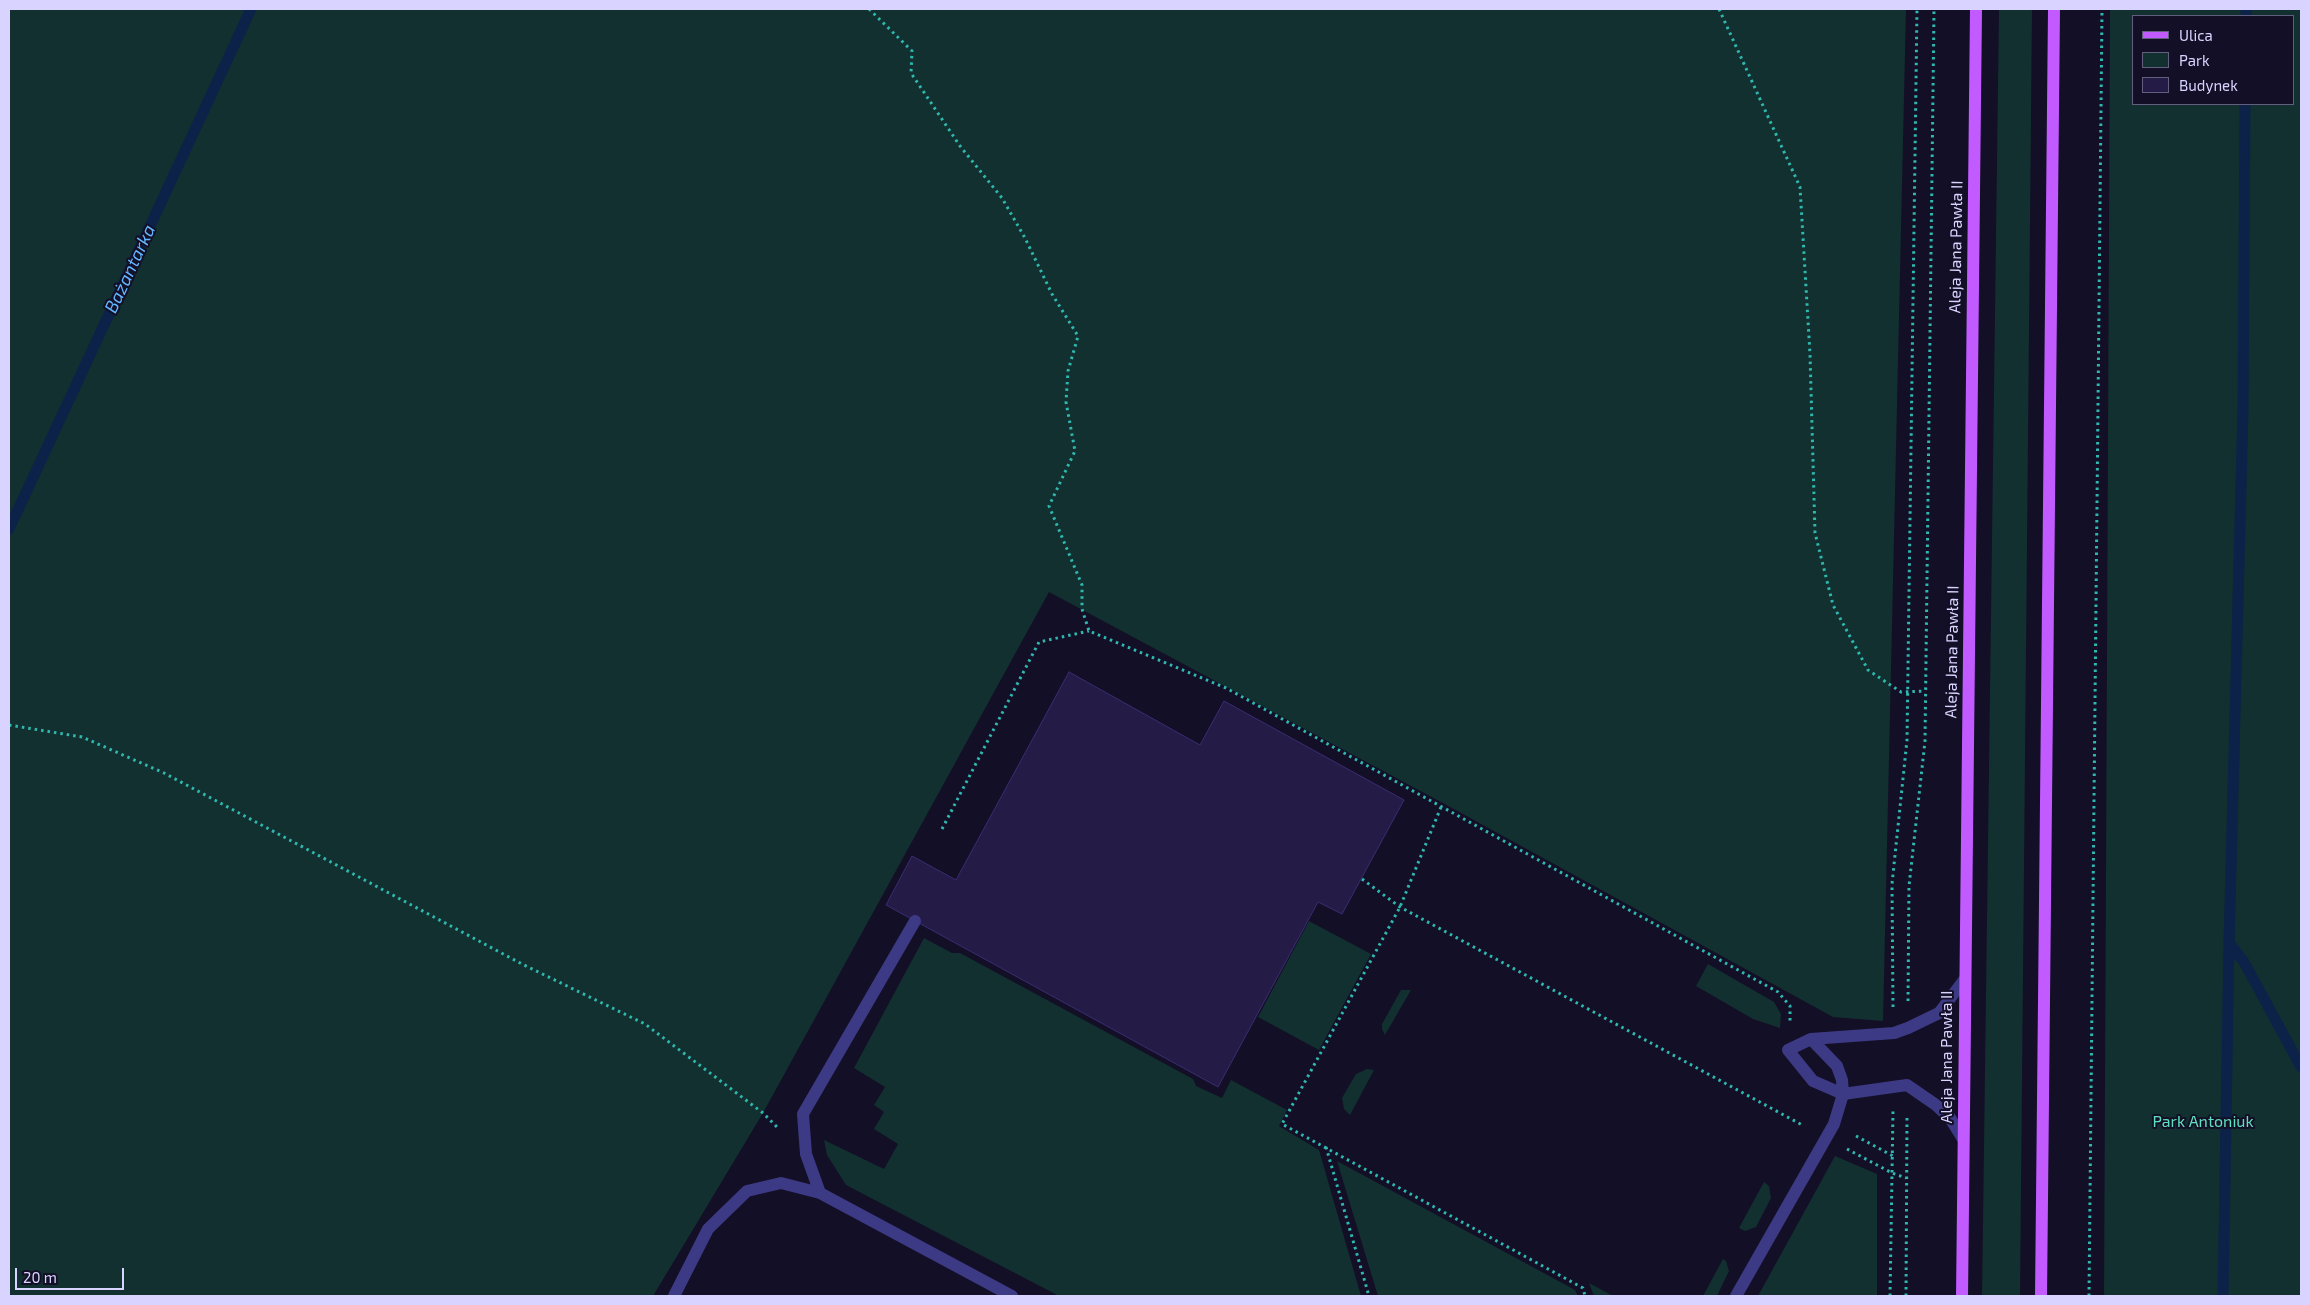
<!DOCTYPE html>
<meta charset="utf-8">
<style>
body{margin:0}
#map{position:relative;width:2310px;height:1305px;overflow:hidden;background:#130f26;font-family:"Exo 2",sans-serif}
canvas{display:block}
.frame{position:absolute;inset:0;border:10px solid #d9d4ff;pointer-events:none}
.legend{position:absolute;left:2132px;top:15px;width:162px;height:90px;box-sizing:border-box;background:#130f26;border:1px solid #625e7d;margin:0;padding:6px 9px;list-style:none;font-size:15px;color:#d9d4ff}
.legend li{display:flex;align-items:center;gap:10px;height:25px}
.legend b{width:25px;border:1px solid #625e7d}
.scale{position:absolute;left:15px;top:1268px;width:109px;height:22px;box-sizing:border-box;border:2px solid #d9d4ff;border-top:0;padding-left:6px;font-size:15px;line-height:18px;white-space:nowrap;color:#d9d4ff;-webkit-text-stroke:4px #130f26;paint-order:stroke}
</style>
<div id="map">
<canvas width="2310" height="1305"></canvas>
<div class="frame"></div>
<ul class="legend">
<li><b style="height:6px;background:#c25bff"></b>Ulica</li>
<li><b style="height:14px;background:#12302f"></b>Park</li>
<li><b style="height:14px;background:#241b47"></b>Budynek</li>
</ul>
<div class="scale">20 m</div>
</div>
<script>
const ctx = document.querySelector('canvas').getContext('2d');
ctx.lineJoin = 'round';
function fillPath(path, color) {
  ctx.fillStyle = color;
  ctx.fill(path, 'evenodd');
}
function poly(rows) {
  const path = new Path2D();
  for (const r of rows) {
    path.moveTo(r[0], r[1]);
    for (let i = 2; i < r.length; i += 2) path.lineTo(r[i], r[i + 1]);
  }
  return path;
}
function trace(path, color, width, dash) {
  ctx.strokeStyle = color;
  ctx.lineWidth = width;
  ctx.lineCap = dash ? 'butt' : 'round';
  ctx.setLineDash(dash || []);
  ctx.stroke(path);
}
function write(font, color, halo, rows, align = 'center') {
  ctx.font = font + ' "Exo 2",sans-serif';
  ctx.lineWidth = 4;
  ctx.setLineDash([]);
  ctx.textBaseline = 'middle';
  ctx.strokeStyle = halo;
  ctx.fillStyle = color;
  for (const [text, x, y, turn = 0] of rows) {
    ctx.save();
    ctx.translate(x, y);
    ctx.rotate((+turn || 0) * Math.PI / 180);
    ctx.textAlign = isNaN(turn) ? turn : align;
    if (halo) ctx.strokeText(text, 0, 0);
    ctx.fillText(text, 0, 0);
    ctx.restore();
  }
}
const green = poly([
 [9,9,1906,9,1883,1021,1833,1017,1441,802,1049,592,763,1113,653,1296,9,1296],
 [1999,9,2032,9,2020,1296,1982,1296],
 [2110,9,2301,9,2301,1296,2104,1296],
 [2134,16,2294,16,2294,104,2134,104],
 [1309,921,1371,954,1319,1050,1258,1017],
 [924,938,952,953,960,953,1193,1079,1196,1086,1222,1098,1231,1080,1287,1110,1279,1126,1319,1150,1361,1296,1059,1296,846,1185,827,1155,824,1140,884,1169,898,1144,874,1129,884,1112,874,1105,885,1087,854,1068],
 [1708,964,1774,1002,1781,1014,1780,1028,1753,1019,1696,986],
 [1401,990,1411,990,1385,1035,1382,1029,1382,1024],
 [1367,1069,1374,1070,1350,1115,1344,1109,1342,1098,1356,1074],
 [1835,1156,1877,1174,1877,1296,1758,1296],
 [1337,1161,1575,1290,1578,1296,1378,1296],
 [1764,1182,1769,1186,1771,1198,1756,1227,1745,1231,1739,1228],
 [1723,1259,1726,1261,1729,1271,1717,1296,1703,1296],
 [1589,1283,1613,1296,1594,1296]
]);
const stream = poly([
 [2246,16,2246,9],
 [9,529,251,9],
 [2229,943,2244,962,2301,1067],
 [2223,1296,2229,943,2243,409,2245,104]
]);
const building = poly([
 [1069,672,1200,745,1224,701,1404,800,1342,914,1318,902,1218,1087,886,905,912,856,956,880,1069,672]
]);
const path = poly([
 [869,9,912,51,911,73,960,146,1002,198,1025,238,1052,294,1078,336,1068,371,1066,402,1075,451,1049,506,1082,585,1082,609,1089,631,1226,688,1778,992,1790,1006,1790,1021],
 [1719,9,1800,187,1810,354,1815,533,1833,605,1868,670,1901,692,1925,691],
 [9,725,82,737,164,773,522,964,645,1024,763,1113,778,1128],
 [1441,807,1400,907,1282,1124,1583,1288,1585,1296],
 [942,829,1039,642,1089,631],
 [1362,879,1400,907,1804,1126],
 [1908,1001,1909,886,1925,741,1934,9],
 [1893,1007,1892,884,1907,740,1917,9],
 [1856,1136,1893,1156],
 [1326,1147,1369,1296],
 [1847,1149,1892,1173,1906,1178],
 [1890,1296,1893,1111],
 [1906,1296,1907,1117],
 [2089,1296,2102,9]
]);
const minor = poly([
 [1963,1139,1950,1118,1936,1105,1907,1085,1843,1094,1813,1081,1788,1050,1811,1039,1894,1033,1908,1028,1939,1013,1964,980],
 [820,1193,806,1154,803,1114,915,921],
 [674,1296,708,1229,747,1191,781,1183,820,1193,1012,1296],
 [1736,1296,1834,1124,1843,1094,1842,1080,1837,1066,1811,1039]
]);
const major = poly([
 [1962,1296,1976,9],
 [2041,1296,2054,9]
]);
const streetNames = [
 ["Aleja Jana Pawła II",1956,247,-89],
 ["Aleja Jana Pawła II",1952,652,-89],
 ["Aleja Jana Pawła II",1947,1057,-90]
];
const parkNames = [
 ["Park Antoniuk",2203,1122]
];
const waterNames = [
 ["Bażantarka",130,269,-65]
];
fillPath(green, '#12302f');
trace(stream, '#0c2248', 11);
fillPath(building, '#241b47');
trace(building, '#3b2d73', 1);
trace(path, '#2fb8b0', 3, [2.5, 4]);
trace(minor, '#3d3a85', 12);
trace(major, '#c25bff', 12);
write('16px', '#d9d4ff', '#130f26', streetNames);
write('16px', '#5fe0c0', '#130f26', parkNames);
write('italic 18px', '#62b6ff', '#130f26', waterNames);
</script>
